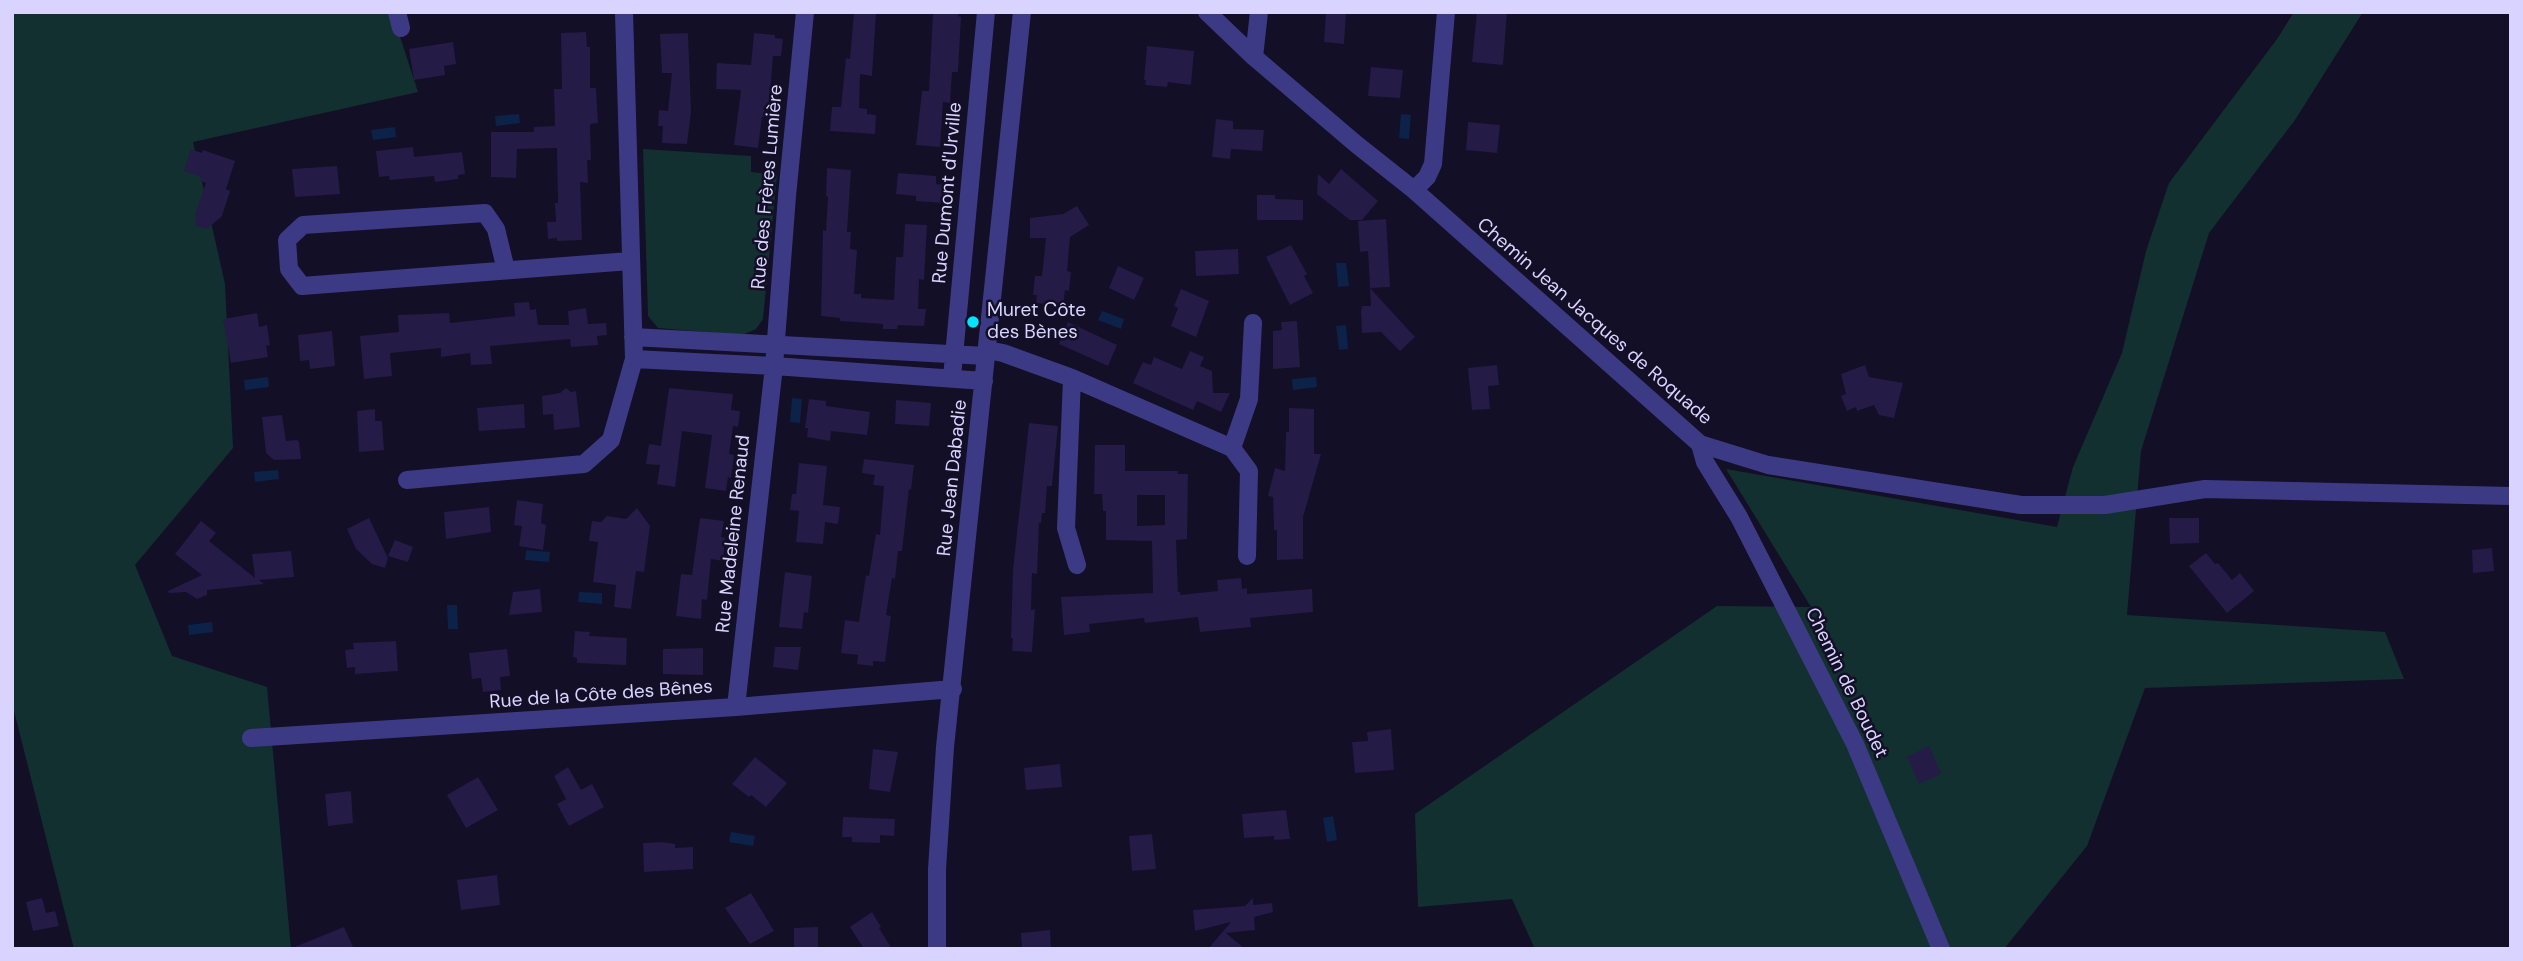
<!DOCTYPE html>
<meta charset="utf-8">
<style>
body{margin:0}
#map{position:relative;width:2523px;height:961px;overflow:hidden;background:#130f26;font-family:"DM Sans",sans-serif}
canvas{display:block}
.frame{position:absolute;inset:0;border:14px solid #d9d4ff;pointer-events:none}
</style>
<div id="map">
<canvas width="2523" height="961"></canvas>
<div class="frame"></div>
</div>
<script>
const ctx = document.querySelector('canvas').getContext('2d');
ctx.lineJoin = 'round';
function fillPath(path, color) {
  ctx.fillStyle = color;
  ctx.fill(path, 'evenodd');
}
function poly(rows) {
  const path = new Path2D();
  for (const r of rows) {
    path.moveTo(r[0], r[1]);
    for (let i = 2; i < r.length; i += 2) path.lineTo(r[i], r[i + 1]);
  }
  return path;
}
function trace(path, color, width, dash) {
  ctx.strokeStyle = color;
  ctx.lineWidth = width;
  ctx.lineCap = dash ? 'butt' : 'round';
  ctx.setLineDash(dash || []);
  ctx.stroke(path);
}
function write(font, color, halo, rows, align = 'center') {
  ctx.font = font + ' "DM Sans",sans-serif';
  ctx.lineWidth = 5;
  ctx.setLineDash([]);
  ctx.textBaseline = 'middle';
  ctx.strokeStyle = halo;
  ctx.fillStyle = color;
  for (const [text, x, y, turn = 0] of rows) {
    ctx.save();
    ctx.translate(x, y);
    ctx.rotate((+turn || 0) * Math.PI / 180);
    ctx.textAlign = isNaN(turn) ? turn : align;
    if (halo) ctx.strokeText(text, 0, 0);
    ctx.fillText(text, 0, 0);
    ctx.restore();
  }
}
const green = poly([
 [12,12,392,12,418,92,193,142,225,284,233,448,135,565,172,656,267,687,291,949,74,949,12,703],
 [2294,12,2363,12,2295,120,2209,233,2141,451,2127,615,2385,632,2404,679,2145,688,2087,846,2004,949,1535,949,1512,899,1418,907,1415,814,1717,606,1811,607,1726,469,2057,527,2073,467,2122,353,2146,251,2169,183,2277,39],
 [643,149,751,156,751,172,777,175,763,319,756,329,742,335,658,328,648,316]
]);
const water = poly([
 [519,114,520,123,496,126,495,116],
 [1401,114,1411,115,1409,139,1399,138],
 [395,127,396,137,373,140,371,130],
 [1336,263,1346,263,1349,286,1338,287],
 [1102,311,1124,319,1121,329,1098,320],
 [1346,325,1348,349,1339,350,1336,326],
 [268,377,269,387,245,390,244,380],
 [1316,377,1317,387,1293,390,1292,379],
 [792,398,802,399,800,423,790,422],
 [278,470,279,479,255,482,254,472],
 [526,550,550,552,549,562,525,560],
 [579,592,602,593,602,604,578,602],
 [447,605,457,605,458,629,448,629],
 [212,622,213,632,189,635,188,625],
 [1333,816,1337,840,1327,842,1323,818],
 [731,832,755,836,753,846,729,842]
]);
const building = poly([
 [854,12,876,12,872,76,860,74,859,108,867,109,867,114,876,115,875,134,830,131,832,107,841,107,846,58,850,59],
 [933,12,958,12,958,16,961,17,958,72,952,72,950,103,943,102,940,147,916,145,922,91,929,91],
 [1326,12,1346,12,1344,44,1324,42],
 [1477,12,1507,12,1503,65,1472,62],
 [586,32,587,47,590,47,590,88,596,88,598,123,590,124,591,160,587,160,588,183,580,182,582,240,557,241,557,238,548,239,547,222,556,222,555,203,558,203,557,148,517,149,516,178,491,177,491,132,534,132,534,127,555,126,554,89,562,89,561,33],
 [688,33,691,112,687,144,662,143,663,126,658,126,659,110,668,111,672,73,662,73,660,34],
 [754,33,775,35,775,38,783,39,781,56,773,56,768,117,762,117,758,148,734,145,741,90,716,89,717,63,751,65],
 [453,42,456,64,444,66,445,75,414,80,409,49],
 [1147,46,1194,51,1191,85,1168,82,1167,87,1145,85,1146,80,1144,80],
 [1371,67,1403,70,1400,98,1368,96],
 [1216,119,1233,121,1233,129,1264,130,1262,151,1231,149,1230,159,1212,157],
 [1468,122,1500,125,1497,153,1466,150],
 [413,147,414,157,462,152,465,174,458,175,458,179,435,182,434,176,390,180,389,176,379,177,376,151],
 [191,149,202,153,203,150,235,161,226,189,230,191,222,216,207,229,196,226,195,214,206,183,200,181,201,177,184,171],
 [337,166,340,194,295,197,292,169],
 [827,168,851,170,847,232,851,232,850,249,857,250,854,294,861,294,861,298,894,300,896,257,903,257,905,224,927,225,924,280,919,279,918,309,926,309,924,326,898,325,897,329,883,329,883,324,840,321,840,318,821,316,823,230,826,231,828,197,826,196],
 [1341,169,1378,201,1362,220,1350,220,1317,194,1318,174,1329,184],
 [898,173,936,176,936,184,945,185,943,203,916,201,916,196,896,194],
 [1257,195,1275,195,1275,199,1303,200,1303,220,1257,220],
 [1077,206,1089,225,1070,237,1067,271,1071,272,1069,291,1065,290,1063,306,1036,303,1037,295,1033,295,1035,276,1042,276,1046,238,1030,238,1030,218,1063,214],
 [1386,219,1390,287,1370,288,1368,251,1360,252,1358,221],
 [1291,245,1307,274,1304,276,1313,293,1290,305,1266,257],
 [1238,249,1239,274,1196,276,1195,251],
 [1118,266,1144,278,1134,300,1109,288],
 [1370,288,1415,337,1400,351,1381,332,1362,333,1361,312,1362,306,1371,306],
 [1181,289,1209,301,1196,337,1171,326,1178,308,1174,306],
 [529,302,530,310,536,309,538,325,569,325,568,311,586,308,588,324,606,323,607,335,597,336,598,345,571,347,570,339,490,346,492,364,471,365,470,353,441,357,441,348,390,353,392,376,364,379,360,336,399,332,398,315,449,313,450,323,515,316,514,303],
 [257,313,259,327,267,325,270,345,266,346,268,357,231,363,223,319],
 [1297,321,1300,367,1273,369,1273,331,1282,330,1281,322],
 [1068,322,1117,345,1108,366,1059,344],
 [332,331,335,366,310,369,309,360,300,361,298,335],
 [1190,351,1204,357,1200,366,1212,371,1213,393,1230,393,1221,412,1197,401,1193,410,1133,383,1143,362,1151,365,1154,357,1182,369],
 [1497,365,1499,385,1488,386,1490,409,1472,410,1468,368],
 [1865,365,1869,377,1903,383,1894,418,1879,415,1874,405,1857,411,1856,407,1847,411,1841,396,1846,394,1841,374],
 [566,388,571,392,576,391,580,427,554,430,553,414,543,415,542,396,560,393],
 [669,388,733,394,731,410,740,411,738,427,733,426,729,454,734,455,731,478,728,477,726,491,705,488,712,435,682,431,675,487,657,484,660,465,646,464,649,444,661,446],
 [809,399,826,401,826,406,870,412,867,435,831,431,830,441,807,437,808,428,805,428],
 [896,400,931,403,929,426,895,424],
 [524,404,525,428,479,431,477,408],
 [1289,408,1314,409,1314,454,1321,454,1303,517,1303,559,1277,560,1277,530,1274,530,1273,497,1268,496,1275,468,1285,471,1286,432,1289,432],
 [375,409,375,421,382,421,384,450,359,452,357,411],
 [282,415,286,441,297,440,299,442,301,459,274,460,266,453,262,417],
 [1029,423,1058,426,1052,486,1047,486,1045,513,1042,513,1041,523,1039,523,1037,574,1032,573,1031,610,1035,609,1032,652,1012,651,1013,638,1011,638,1013,570],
 [1095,445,1125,445,1125,471,1178,471,1178,474,1188,474,1187,539,1176,540,1178,592,1180,592,1180,595,1218,591,1217,580,1241,578,1242,589,1247,588,1247,594,1312,589,1313,612,1250,618,1251,627,1200,632,1198,617,1145,623,1144,618,1089,624,1090,632,1064,635,1061,597,1153,593,1152,541,1106,540,1106,511,1103,511,1102,494,1094,494],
 [1137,495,1165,495,1165,525,1137,526],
 [864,459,914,465,911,490,909,489,902,551,898,551,895,579,892,578,886,615,891,616,885,662,873,661,873,666,857,664,858,655,841,653,845,620,859,622,866,575,869,576,876,534,880,535,884,486,873,485,875,475,862,473],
 [799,463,827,466,823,505,840,507,838,524,825,522,823,544,796,542,799,511,790,510,792,494,796,494],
 [517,500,543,504,541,523,546,525,543,550,519,546,522,526,514,525],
 [489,507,491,532,446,539,444,512],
 [637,508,650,526,644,572,636,571,631,609,614,607,616,585,593,582,598,542,589,541,592,521,601,522,607,516,626,519],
 [369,518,388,558,385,568,372,564,356,549,347,529],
 [700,518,724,521,721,537,725,538,723,561,711,559,707,600,702,599,701,619,676,616,681,574,692,575],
 [2169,518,2199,518,2199,543,2170,544],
 [201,521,216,533,209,541,255,578,252,554,291,551,294,577,259,580,264,584,207,590,207,595,197,599,186,592,169,593,168,591,202,575,175,554],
 [395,540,413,547,408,562,388,556],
 [2492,548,2494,571,2473,573,2472,550],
 [2206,553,2215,564,2218,563,2232,580,2240,573,2254,591,2227,613,2189,566],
 [785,572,812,576,808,613,804,612,802,629,779,627],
 [540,589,542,612,509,615,513,592],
 [575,631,590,632,589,636,627,638,626,665,577,663,577,658,573,657],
 [396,641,398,671,355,674,355,667,347,668,345,650,354,649,353,643],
 [775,647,801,647,798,670,773,667],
 [703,648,703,675,663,674,663,649],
 [507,649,510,676,500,677,501,690,483,692,481,678,472,679,469,653],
 [1391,729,1394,770,1355,773,1352,742,1368,741,1367,732],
 [1929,746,1941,774,1919,784,1907,757],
 [873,749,898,752,890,792,869,789],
 [755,757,787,783,766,807,751,795,749,797,732,784],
 [1060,764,1062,787,1026,790,1024,768],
 [568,767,581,790,592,784,604,807,569,826,557,804,566,799,554,776],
 [478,777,498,810,466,828,447,795],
 [351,791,353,823,328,826,325,794],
 [1286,810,1290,839,1274,840,1274,836,1244,838,1242,814],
 [843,817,895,819,894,836,880,835,880,843,852,842,852,837,842,837],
 [1152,834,1156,869,1132,871,1129,836],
 [662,842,675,844,675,848,693,847,693,869,644,872,643,843],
 [497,875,500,905,461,910,457,880],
 [751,893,774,931,750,944,725,908],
 [42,898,46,913,55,911,59,926,33,931,26,902],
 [1253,898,1253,905,1272,903,1273,912,1254,917,1255,930,1226,933,1245,949,1208,949,1231,922,1195,931,1193,910,1245,906],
 [872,912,881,927,879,928,892,949,864,949,850,927],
 [344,927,354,949,292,949,292,948],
 [818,927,818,949,794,949,794,928],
 [1050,930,1051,949,1022,949,1021,933]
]);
const minor = poly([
 [397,12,401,28],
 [1207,12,1254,57,1356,144,1414,190,1700,444,1768,465,2021,505,2105,505,2205,489,2511,496],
 [1254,57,1259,12],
 [1414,190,1427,177,1433,164,1446,12],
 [506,270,496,229,485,213,303,225,287,240,289,269,302,286,630,261],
 [633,337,986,356],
 [987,350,1003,353,1072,378,1232,448,1249,471,1247,556],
 [634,359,774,366,984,381],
 [952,377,986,12],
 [1072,378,1066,528,1077,565],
 [1700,444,1705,462,1739,517,1855,744,1941,949],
 [1232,448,1249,399,1253,323],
 [407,480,584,464,611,440,634,359,624,12],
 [736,707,774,366,787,196,805,12],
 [251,738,736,707,953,689],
 [937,949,937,869,945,747,1022,12]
]);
const markers = [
 [973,322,7,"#00e5ff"]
];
const streetNames = [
 ["Rue des Frères Lumière",768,187,-85],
 ["Rue Dumont d'Urville",948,193,-85],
 ["Chemin Jean Jacques de Roquade",1594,322,41],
 ["Rue Jean Dabadie",953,478,-84],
 ["Rue Madeleine Renaud",734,534,-84],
 ["Chemin de Boudet",1846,683,64],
 ["Rue de la Côte des Bênes",601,695,-4]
];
const poiNames = [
 ["Muret Côte",987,311],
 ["des Bènes",987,333]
];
fillPath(green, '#12302f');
fillPath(water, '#0c2248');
fillPath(building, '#241b47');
trace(minor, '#3d3a85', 18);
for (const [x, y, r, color] of markers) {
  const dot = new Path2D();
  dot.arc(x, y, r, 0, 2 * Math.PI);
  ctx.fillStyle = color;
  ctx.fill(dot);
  trace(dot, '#130f26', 2.5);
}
write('19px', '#d9d4ff', '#130f26', streetNames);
write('19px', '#d9d4ff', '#130f26', poiNames, 'left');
</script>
